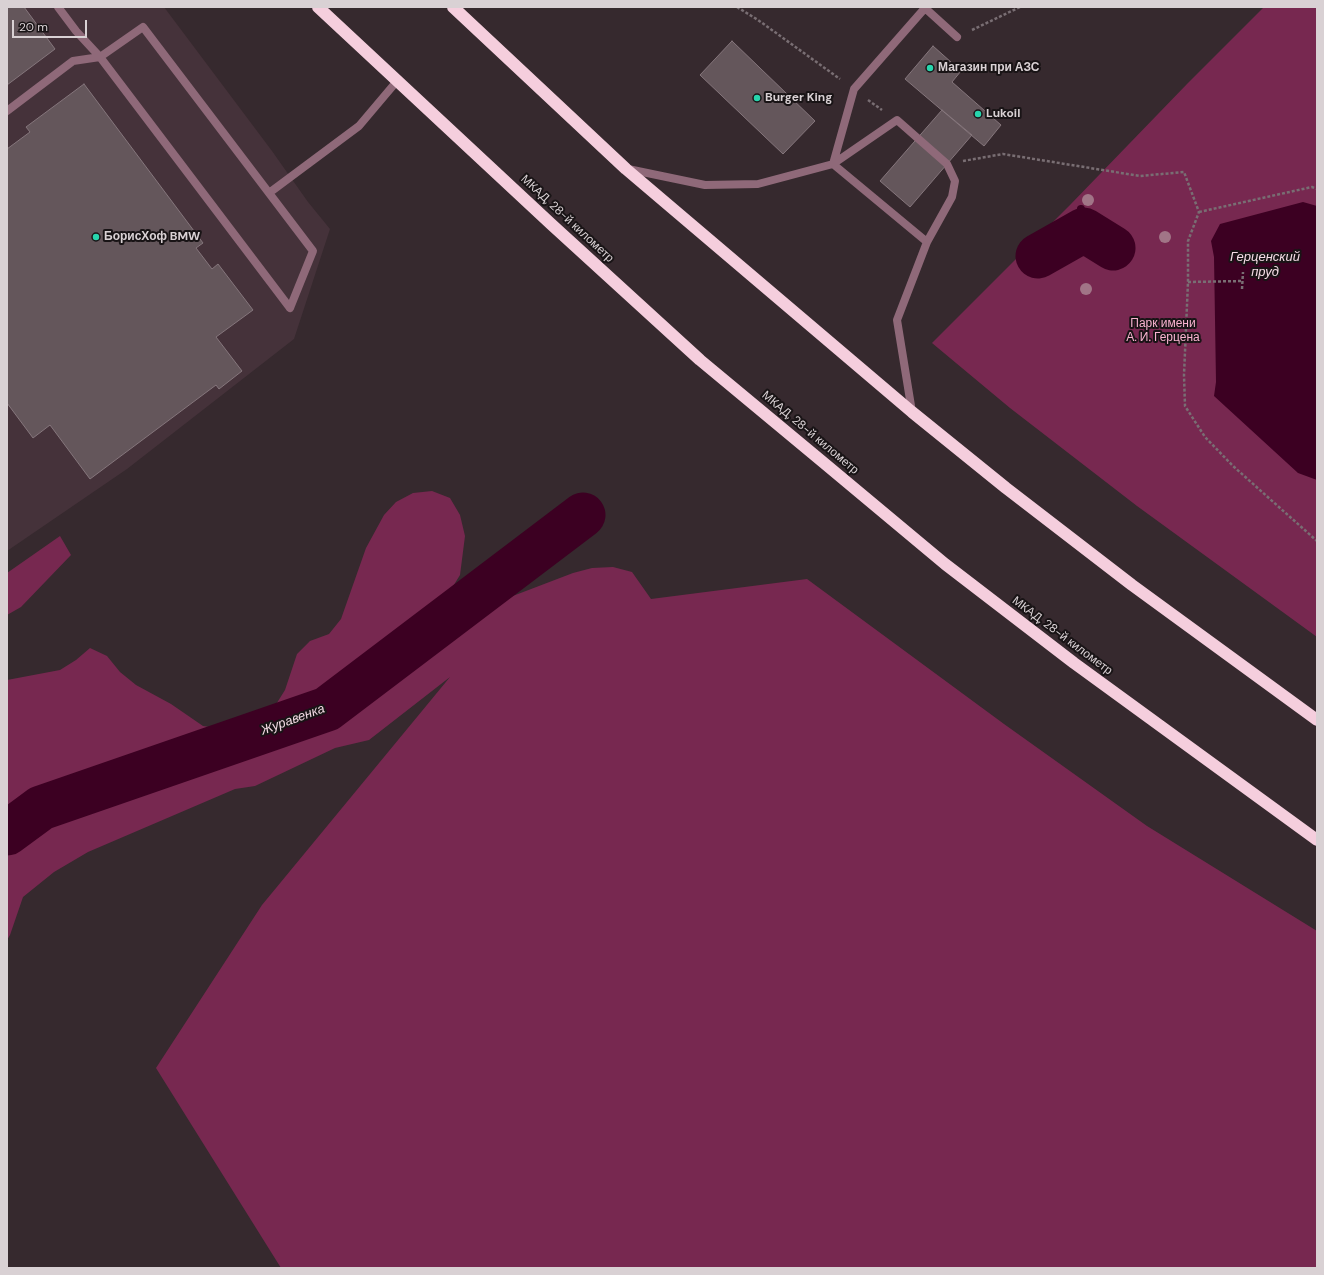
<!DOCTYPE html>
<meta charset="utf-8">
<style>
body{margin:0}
#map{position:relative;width:1324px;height:1275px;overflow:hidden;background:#36292e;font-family:"DM Sans",sans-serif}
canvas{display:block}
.frame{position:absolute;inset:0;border:8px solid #d9d1d4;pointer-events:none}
.scale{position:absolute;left:12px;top:20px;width:75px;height:18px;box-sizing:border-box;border:2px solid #d9d1d4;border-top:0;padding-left:5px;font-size:12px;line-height:14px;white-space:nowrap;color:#d9d1d4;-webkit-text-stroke:3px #191416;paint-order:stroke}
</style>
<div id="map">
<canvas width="1324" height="1275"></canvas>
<div class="frame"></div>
<div class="scale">20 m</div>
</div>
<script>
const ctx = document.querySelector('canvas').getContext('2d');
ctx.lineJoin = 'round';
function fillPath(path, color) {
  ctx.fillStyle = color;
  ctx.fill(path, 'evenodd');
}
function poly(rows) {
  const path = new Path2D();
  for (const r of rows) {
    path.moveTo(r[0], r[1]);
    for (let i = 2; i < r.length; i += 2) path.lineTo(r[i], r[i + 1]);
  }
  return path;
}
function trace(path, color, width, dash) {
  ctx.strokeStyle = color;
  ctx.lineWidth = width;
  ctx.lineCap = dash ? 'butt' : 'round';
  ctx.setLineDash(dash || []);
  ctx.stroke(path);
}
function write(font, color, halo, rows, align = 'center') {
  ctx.font = font + ' "DM Sans",sans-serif';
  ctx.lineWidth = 4;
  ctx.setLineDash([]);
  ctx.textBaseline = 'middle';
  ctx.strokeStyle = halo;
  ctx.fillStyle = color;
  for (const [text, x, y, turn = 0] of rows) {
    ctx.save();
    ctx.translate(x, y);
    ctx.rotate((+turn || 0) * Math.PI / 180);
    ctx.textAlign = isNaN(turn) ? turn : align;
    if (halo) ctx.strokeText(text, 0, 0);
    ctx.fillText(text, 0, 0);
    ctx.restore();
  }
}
const built = poly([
 [7,7,164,7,272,151,308,202,330,229,294,339,127,469,7,551]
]);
const green = poly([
 [1264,7,1317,7,1317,637,1137,506,1010,408,932,343,1070,205,1187,84],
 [432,491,450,498,460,515,465,536,460,575,439,609,407,633,396,648,405,667,436,641,466,619,483,611,499,601,518,594,573,573,592,568,613,567,632,572,651,599,807,579,1004,724,1147,826,1317,931,1317,1268,281,1268,156,1068,262,905,450,677,369,740,335,748,255,786,235,789,88,852,54,872,23,897,10,935,7,940,7,680,60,670,76,660,90,648,107,656,120,672,136,685,171,704,203,726,222,729,242,728,259,720,275,706,285,690,297,654,310,641,329,634,341,619,366,548,384,515,396,502,413,493],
 [60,536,71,555,21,607,7,615,7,573]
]);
const water = poly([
 [1303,202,1317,206,1317,480,1298,473,1214,396,1216,382,1214,257,1211,241,1220,224]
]);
const stream = poly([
 [1081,209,1084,230]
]);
const river = poly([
 [1038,256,1084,230,1113,248],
 [7,833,41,808,327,709,583,515]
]);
const building = poly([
 [7,7,24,7,55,49,7,85,7,7],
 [732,41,815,121,783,154,700,75,732,41],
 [933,46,961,71,952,82,1001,125,984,146,905,79,933,46],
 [84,84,203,243,196,248,212,269,218,264,253,310,216,337,242,371,219,389,216,385,90,479,50,425,33,438,7,403,7,149,30,132,26,127,84,84],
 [942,110,972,135,910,207,880,181,942,110]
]);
const path = poly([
 [737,7,758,20,840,79],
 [972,30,1020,7],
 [868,100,882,110],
 [963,161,1003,154,1140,176,1184,172,1199,212,1188,241,1188,282,1184,375,1185,406,1205,437,1233,466,1317,541],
 [1199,212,1312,187,1317,189],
 [1188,282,1243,281],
 [1242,289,1243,272]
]);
const lane = poly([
 [58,7,76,31,100,57,290,308],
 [7,111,73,61,100,57,143,27,269,193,359,126,397,81],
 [628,169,705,185,758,184,833,164,897,120,947,164,955,181,952,197,927,242,897,320,912,412],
 [269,193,313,251,290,308],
 [927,242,833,164,854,89,925,8,957,37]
]);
const highway = poly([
 [318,7,551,224,700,360,824,463,945,564,1074,663,1317,840],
 [453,7,626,169,912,412,1006,488,1132,585,1317,720]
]);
const trees = [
 [1088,200],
 [1165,237],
 [1086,289]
];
const markers = [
 [930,68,4,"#27d5ad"],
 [757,98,4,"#27d5ad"],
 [978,114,4,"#27d5ad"],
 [96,237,4,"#27d5ad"]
];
const poiNames = [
 ["Магазин при АЗС",938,68],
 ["Burger King",765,98],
 ["Lukoil",986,114],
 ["БорисХоф BMW",104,237]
];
const streetNames = [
 ["МКАД, 28-й километр",567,219,43],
 ["МКАД, 28-й километр",810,433,40],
 ["МКАД, 28-й километр",1062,636,37]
];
const parkNames = [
 ["Парк имени",1163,324],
 ["А. И. Герцена",1163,338]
];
const waterNames = [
 ["Герценский",1265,258],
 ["пруд",1265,273],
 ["Журавенка",293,720,-20]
];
fillPath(built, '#45323a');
fillPath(green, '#772850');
fillPath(water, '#3c0022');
trace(stream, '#3c0022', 8);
trace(river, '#3c0022', 45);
fillPath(building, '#64565b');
trace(building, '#85767c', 1);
trace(path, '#796e73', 2.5, [3, 2]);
trace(lane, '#8f6979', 8);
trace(highway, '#f5cedd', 12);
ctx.fillStyle = '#a17587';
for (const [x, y] of trees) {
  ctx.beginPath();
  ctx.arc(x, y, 6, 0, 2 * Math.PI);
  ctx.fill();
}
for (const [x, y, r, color] of markers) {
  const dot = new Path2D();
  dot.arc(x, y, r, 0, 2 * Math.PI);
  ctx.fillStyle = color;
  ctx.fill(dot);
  trace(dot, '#191416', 1.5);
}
write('bold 12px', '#d9d1d4', '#191416', poiNames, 'left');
write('12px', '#d9d1d4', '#191416', streetNames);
write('12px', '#f9b3d0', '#191416', parkNames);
write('italic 13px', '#f4dbe5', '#191416', waterNames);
</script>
